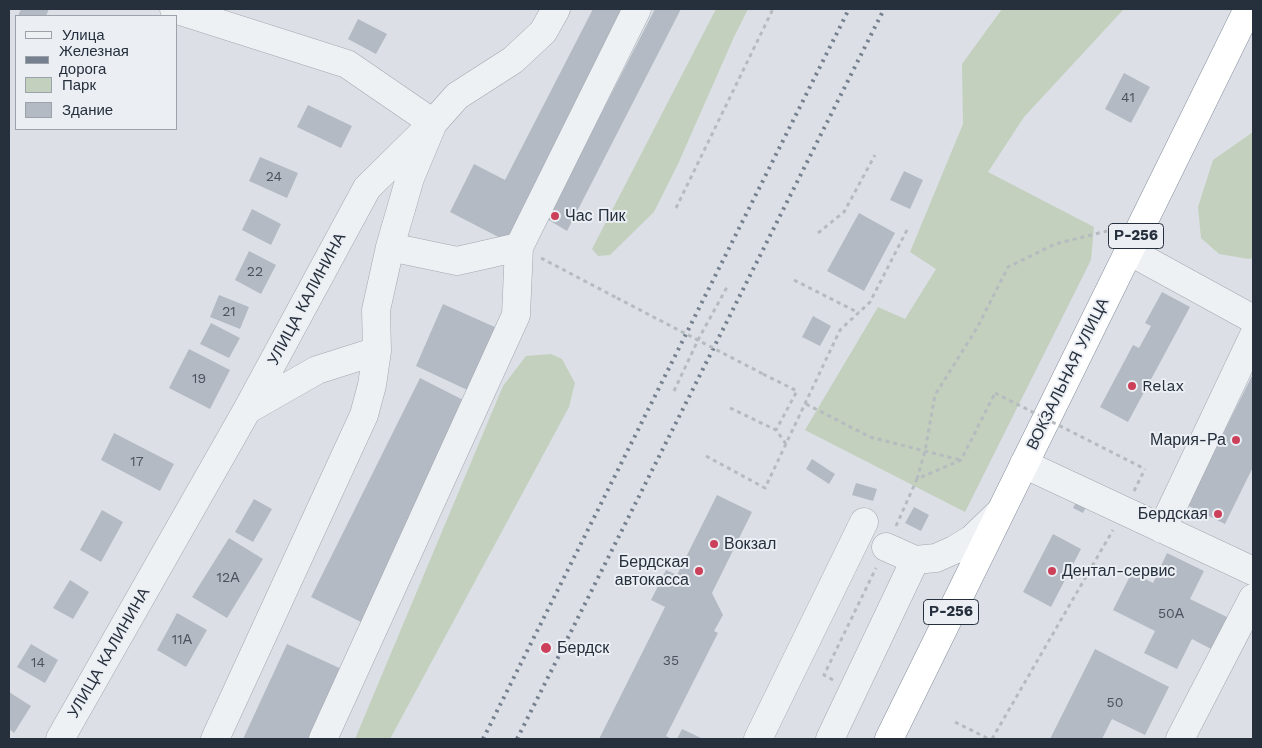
<!DOCTYPE html>
<meta charset="utf-8">
<style>
body{margin:0}
#map{position:relative;width:1262px;height:748px;overflow:hidden;background:#dce0e6;font-family:"Work Sans",sans-serif}
canvas{display:block}
.frame{position:absolute;inset:0;border:10px solid #262f3c;pointer-events:none}
.legend{position:absolute;left:15px;top:15px;width:162px;height:115px;box-sizing:border-box;background:#ebeff4;border:1px solid #9ca2aa;margin:0;padding:6px 9px;list-style:none;font-size:15px;color:#262f3c}
.legend li{display:flex;align-items:center;gap:10px;height:25px}
.legend b{width:25px;border:1px solid #9ca2aa}
</style>
<div id="map">
<canvas width="1262" height="748"></canvas>
<div class="frame"></div>
<ul class="legend">
<li><b style="height:6px;background:#eef1f4"></b>Улица</li>
<li><b style="height:6px;background:#76808f"></b>Железная дорога</li>
<li><b style="height:14px;background:#c2d0bd"></b>Парк</li>
<li><b style="height:14px;background:#b3bac3"></b>Здание</li>
</ul>
</div>
<script>
const ctx = document.querySelector('canvas').getContext('2d');
ctx.lineJoin = 'round';
function fillPath(path, color) {
  ctx.fillStyle = color;
  ctx.fill(path, 'evenodd');
}
function poly(rows) {
  const path = new Path2D();
  for (const r of rows) {
    path.moveTo(r[0], r[1]);
    for (let i = 2; i < r.length; i += 2) path.lineTo(r[i], r[i + 1]);
  }
  return path;
}
function trace(path, color, width, dash) {
  ctx.strokeStyle = color;
  ctx.lineWidth = width;
  ctx.lineCap = dash ? 'butt' : 'round';
  ctx.setLineDash(dash || []);
  ctx.stroke(path);
}
function write(font, color, halo, rows, align = 'center') {
  ctx.font = font + ' "Work Sans",sans-serif';
  ctx.lineWidth = 4;
  ctx.setLineDash([]);
  ctx.textBaseline = 'middle';
  ctx.strokeStyle = halo;
  ctx.fillStyle = color;
  for (const [text, x, y, turn = 0] of rows) {
    ctx.save();
    ctx.translate(x, y);
    ctx.rotate((+turn || 0) * Math.PI / 180);
    ctx.textAlign = isNaN(turn) ? turn : align;
    if (halo) ctx.strokeText(text, 0, 0);
    ctx.fillText(text, 0, 0);
    ctx.restore();
  }
}
const green = poly([
 [716,9,748,9,734,37,678,164,654,212,610,255,598,256,592,249],
 [1002,9,1124,9,1024,117,988,172,1094,227,1091,260,965,512,805,430,878,307,905,319,936,269,910,252,963,124,962,64],
 [1253,132,1253,258,1249,259,1219,254,1201,238,1198,207,1213,160],
 [551,354,562,359,575,383,569,407,390,739,355,739,503,386,526,356]
]);
const building = poly([
 [21,9,49,9,46,16,18,16],
 [593,9,631,9,510,243,450,212,474,164,505,180],
 [655,9,681,9,567,231,547,219],
 [358,19,387,34,376,54,348,39],
 [1124,73,1150,87,1131,123,1105,109],
 [308,105,352,126,341,148,297,127],
 [260,157,298,173,287,198,249,181],
 [904,171,923,180,910,209,890,200],
 [252,209,281,224,271,245,242,230],
 [859,213,895,233,864,291,827,271],
 [249,251,276,265,261,294,235,280],
 [1162,292,1190,307,1128,422,1100,407,1133,345,1139,348,1151,326,1145,323],
 [219,295,249,307,240,329,210,317],
 [443,304,506,332,478,395,416,366],
 [813,316,831,326,820,346,802,337],
 [211,323,240,338,229,358,200,344],
 [189,349,230,370,210,409,169,388],
 [1253,374,1253,467,1225,524,1187,505],
 [420,378,471,404,363,623,311,597],
 [114,433,174,464,160,491,101,460],
 [812,459,835,474,829,484,806,469],
 [856,483,877,489,873,501,852,495],
 [717,495,752,512,712,593,723,615,714,631,718,633,666,736,672,739,599,739,665,607,651,600,666,570,677,575],
 [1078,498,1088,503,1083,513,1073,508],
 [254,499,272,509,253,542,235,532],
 [914,507,929,515,921,531,905,523],
 [102,510,123,522,101,562,80,550],
 [1053,534,1081,549,1051,607,1023,592],
 [229,538,263,559,227,618,192,597],
 [1167,553,1204,571,1190,599,1229,618,1213,650,1192,639,1177,669,1144,653,1155,631,1113,610,1132,572,1153,583],
 [70,580,89,592,73,619,53,608],
 [177,613,207,630,186,667,157,650],
 [31,644,58,660,45,683,17,667],
 [287,644,346,671,314,739,243,739],
 [1095,649,1169,687,1145,735,1112,719,1102,739,1050,739],
 [9,692,31,706,14,733,9,729],
 [682,729,703,739,677,739]
]);
const path = poly([
 [676,208,773,9],
 [818,233,844,212,875,155],
 [541,258,617,298],
 [794,280,859,313],
 [763,374,797,391,776,430],
 [674,391,698,340,727,287],
 [806,404,870,437,960,460],
 [730,408,776,430,786,444],
 [706,456,765,488,840,330,870,302,907,230],
 [917,479,925,451,935,395,977,328,1008,267,1055,244,1107,231],
 [1134,491,1145,469],
 [896,526,917,479,961,460,995,393],
 [833,680,824,675,876,568],
 [955,722,989,739],
 [992,739,1113,530]
]);
const minor = poly([
 [390,247,457,261,519,247],
 [1129,251,1253,319],
 [247,410,317,370,377,351],
 [1024,464,1253,571],
 [1162,529,1253,337],
 [886,547,915,560],
 [60,739,247,410,367,188,433,123,347,64,174,9],
 [215,739,364,415,372,385,377,351,376,310,390,247,410,178,433,123,457,96,513,60,543,32,556,9],
 [323,739,516,315,519,247,637,9],
 [758,739,864,522],
 [830,739,915,560,936,558,954,550,972,539,999,513],
 [1180,739,1253,598]
]);
const highway = poly([
 [889,739,1248,9]
]);
const rail = poly([
 [483,739,849,9],
 [517,739,884,9]
]);
const pathBridge = poly([
 [617,298,763,374],
 [995,393,1145,469]
]);
const markers = [
 [555,216,5,"#cc405a"],
 [1132,386,5,"#cc405a"],
 [1236,440,5,"#cc405a"],
 [1218,514,5,"#cc405a"],
 [714,544,5,"#cc405a"],
 [699,571,5,"#cc405a"],
 [1052,571,5,"#cc405a"],
 [546,648,6,"#cc405a"]
];
const numberNames = [
 ["41",1128,98],
 ["24",274,177],
 ["22",255,272],
 ["21",229,312],
 ["19",199,379],
 ["17",137,462],
 ["12А",228,578],
 ["50А",1171,614],
 ["11А",182,640],
 ["35",671,661],
 ["14",38,663],
 ["50",1115,703]
];
const shields = [
 [1136,236,55],
 [951,612,55]
];
const shieldNames = [
 ["Р-256",1136,236],
 ["Р-256",951,612]
];
const poiNames = [
 ["Час Пик",565,216],
 ["Relax",1142,386],
 ["Мария-Ра",1226,440,"right"],
 ["Бердская",1208,514,"right"],
 ["Вокзал",724,544],
 ["Бердская",689,562,"right"],
 ["автокасса",689,580,"right"],
 ["Дентал-сервис",1062,571],
 ["Бердск",557,648]
];
const streetNames = [
 ["УЛИЦА КАЛИНИНА",307,299,-62],
 ["ВОКЗАЛЬНАЯ УЛИЦА",1068,374,-64],
 ["УЛИЦА КАЛИНИНА",109,653,-60]
];
fillPath(green, '#c2d0bd');
fillPath(building, '#b3bac3');
trace(minor, '#a2a7b0', 29);
trace(highway, '#838e9c', 29);
trace(path, '#b6bbc0', 3, [4, 4]);
trace(minor, '#eef1f4', 28);
trace(highway, '#fff', 28);
trace(rail, '#76808f', 4, [2.5, 5]);
trace(pathBridge, '#b6bbc0', 3, [4, 4]);
for (const [x, y, r, color] of markers) {
  const dot = new Path2D();
  dot.arc(x, y, r, 0, 2 * Math.PI);
  ctx.fillStyle = color;
  ctx.fill(dot);
  trace(dot, '#ebeff4', 2);
}
write('14px', '#49525e', null, numberNames);
for (const [x, y, w] of shields) {
  const box = new Path2D();
  box.roundRect(x - w / 2, y - 12.5, w, 25, 4);
  ctx.fillStyle = '#ebeff4';
  ctx.fill(box);
  trace(box, '#262f3c', 1);
}
write('bold 15px', '#262f3c', null, shieldNames);
write('16px', '#262f3c', '#ebeff4', poiNames, 'left');
write('16px', '#262f3c', '#ebeff4', streetNames);
</script>
